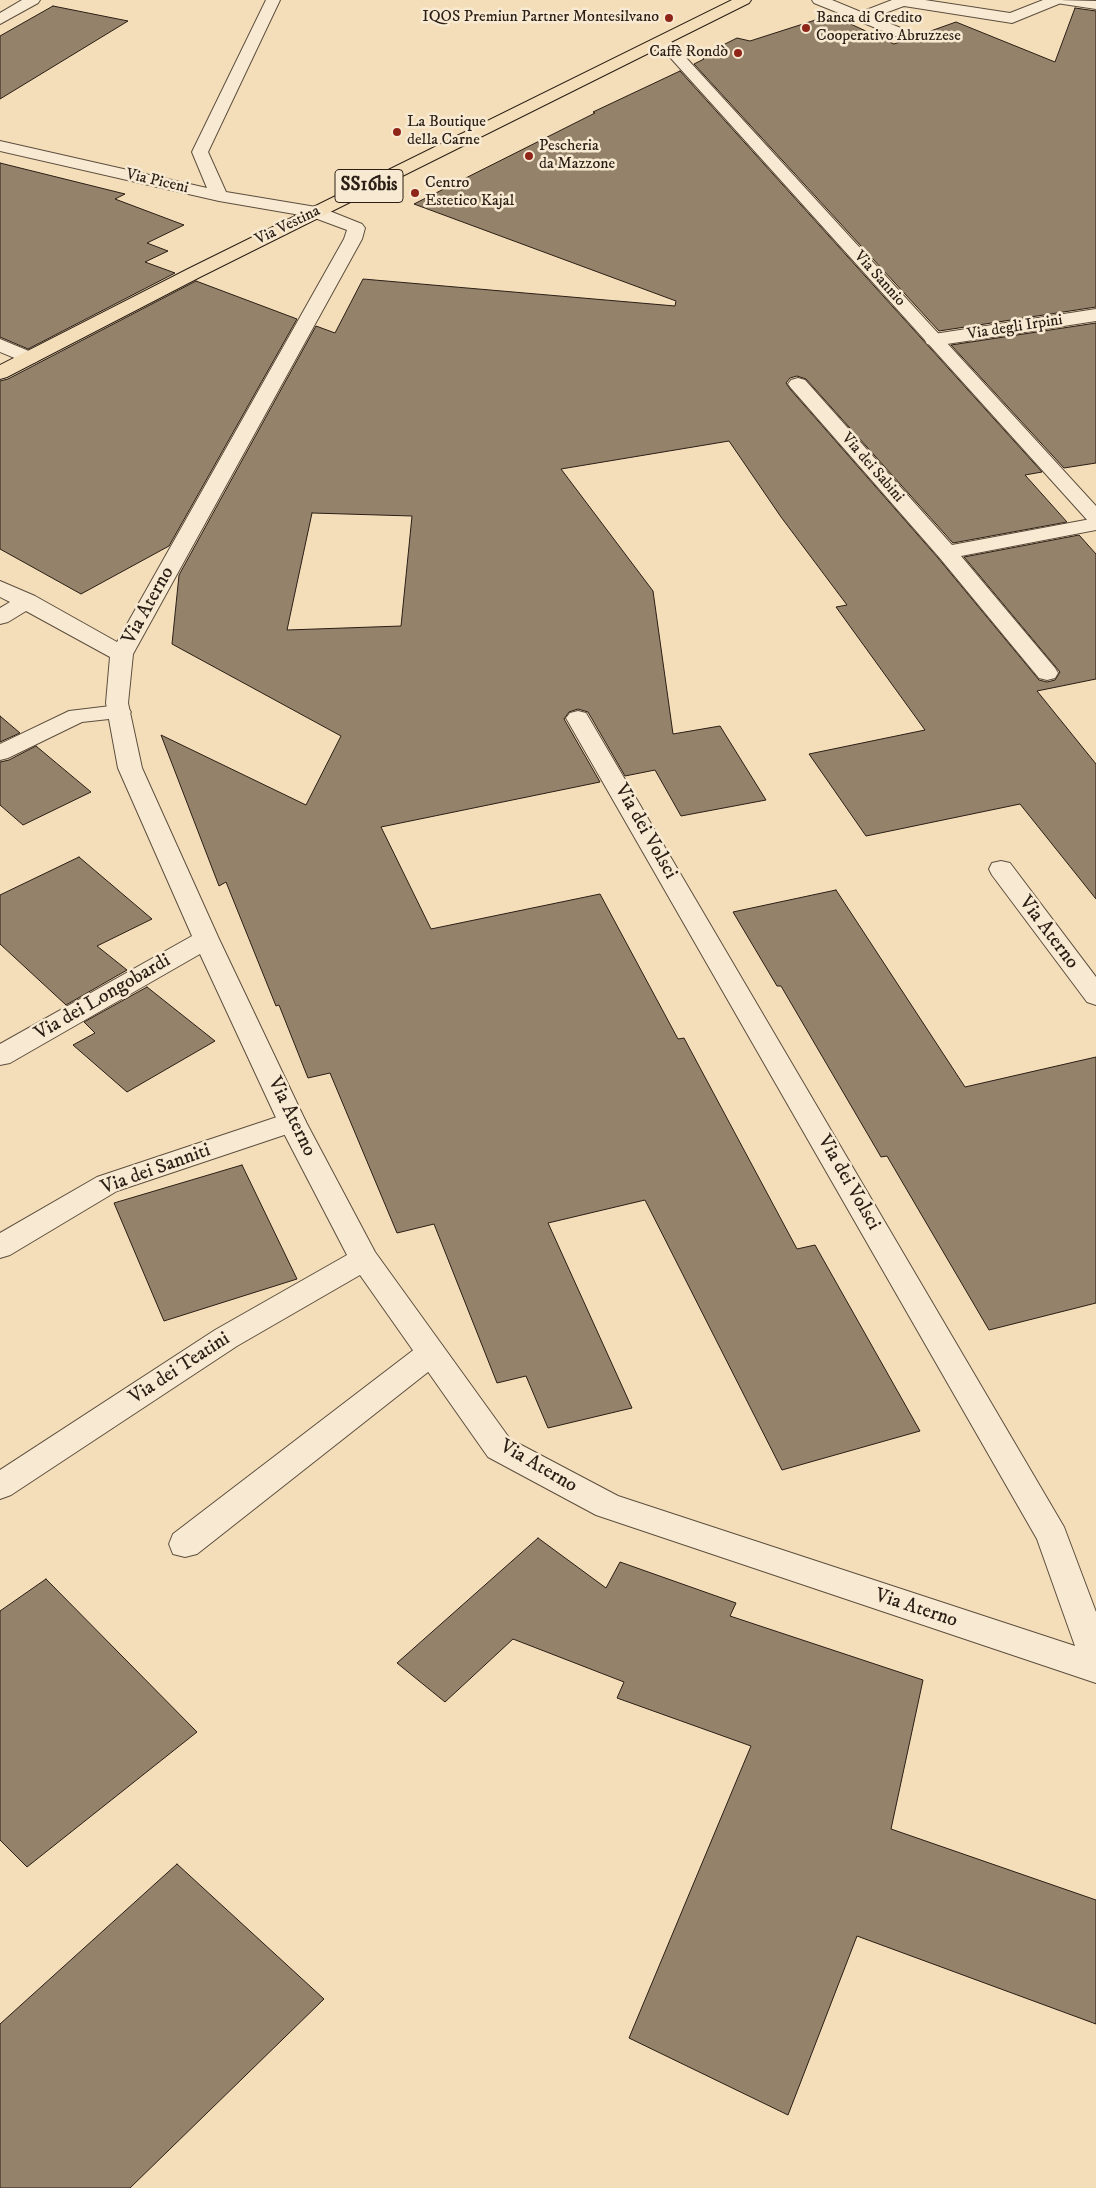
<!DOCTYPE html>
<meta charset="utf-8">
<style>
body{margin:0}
canvas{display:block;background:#f4deb9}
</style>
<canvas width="1096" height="2188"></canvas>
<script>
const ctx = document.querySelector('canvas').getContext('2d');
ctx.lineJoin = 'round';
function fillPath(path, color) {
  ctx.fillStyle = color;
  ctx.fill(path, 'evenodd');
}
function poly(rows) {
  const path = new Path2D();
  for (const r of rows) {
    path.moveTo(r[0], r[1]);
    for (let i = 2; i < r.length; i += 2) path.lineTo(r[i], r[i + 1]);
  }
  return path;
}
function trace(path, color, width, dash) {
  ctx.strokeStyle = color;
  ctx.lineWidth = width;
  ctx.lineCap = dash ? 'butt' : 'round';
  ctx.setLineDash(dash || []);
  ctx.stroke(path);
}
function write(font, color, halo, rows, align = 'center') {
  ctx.font = font + ' "IM FELL DW Pica",serif';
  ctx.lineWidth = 5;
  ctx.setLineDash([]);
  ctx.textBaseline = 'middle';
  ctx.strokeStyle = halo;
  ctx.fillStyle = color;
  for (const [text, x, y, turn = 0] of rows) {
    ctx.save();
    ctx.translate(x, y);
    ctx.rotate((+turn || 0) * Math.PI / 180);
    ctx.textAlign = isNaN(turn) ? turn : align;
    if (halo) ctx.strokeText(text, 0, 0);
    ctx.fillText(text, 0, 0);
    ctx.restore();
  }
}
const building = poly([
 [53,6,128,21,0,99,0,36,53,6],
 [1075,8,1096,11,1096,307,939,331,694,64,704,59,701,56,737,38,750,41,831,15,894,44,956,22,1055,62,1075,8],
 [680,71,1042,472,1025,475,1067,522,953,543,806,379,797,376,790,378,786,383,790,389,938,558,1039,680,1047,682,1055,680,1060,672,964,557,1079,535,1096,554,1096,679,1037,691,1096,764,1096,899,1020,804,866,836,809,754,925,730,836,607,847,605,781,517,729,441,561,469,653,591,673,734,720,726,766,800,681,816,655,770,625,776,588,712,578,709,569,712,564,719,600,782,381,827,431,929,600,894,678,1039,684,1038,797,1249,815,1245,920,1431,782,1470,645,1200,548,1223,632,1408,548,1428,526,1376,497,1383,434,1224,397,1233,330,1073,308,1078,279,1005,276,1006,226,882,219,886,161,735,306,805,341,736,172,644,179,575,316,326,335,333,363,279,675,306,676,301,414,204,595,113,593,112,680,71],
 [312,513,412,516,401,626,287,630,312,513],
 [0,163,125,194,115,199,184,225,147,243,168,251,145,262,175,273,28,349,0,337,0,163],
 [196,281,297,319,169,546,81,594,0,549,0,381,8,379,196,281],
 [1096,323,1096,463,1064,468,951,345,1096,323],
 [0,716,20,733,0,742,0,716],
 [36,746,91,792,23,825,0,805,0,762,9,760,36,746],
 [79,857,152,919,97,946,127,970,66,1005,0,944,0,895,79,857],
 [836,890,965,1087,1096,1057,1096,1303,989,1330,887,1156,881,1157,781,986,777,986,733,912,836,890],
 [147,987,215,1041,127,1092,73,1045,95,1033,84,1022,147,987],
 [242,1165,297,1279,164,1321,114,1203,242,1165],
 [538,1538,606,1588,620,1562,736,1603,730,1616,923,1680,891,1829,1096,1900,1096,2024,857,1936,788,2115,629,2038,751,1746,617,1698,624,1682,513,1639,445,1702,397,1663,538,1538],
 [46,1579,197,1732,27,1867,0,1840,0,1611,46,1579],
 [177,1864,324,1999,130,2188,0,2188,0,2024,177,1864]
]);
const service = poly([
 [812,0,832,0,861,12,892,0,925,0,1010,13,1043,0,1063,0,1061,3,1012,23,904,6,874,17,908,31,911,34,908,37,903,39,814,3,812,0],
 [1096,309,1096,321,934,346,927,344,925,340,927,336,934,334,1096,309],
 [0,339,36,354,39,358,36,362,29,364,0,352,0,339],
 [798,378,805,380,952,545,1096,518,1096,530,961,556,1055,668,1058,673,1055,678,1047,680,1039,678,939,557,791,388,788,384,791,380,798,378],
 [119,705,127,707,131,712,127,717,82,722,8,758,0,760,0,744,69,711,119,705],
 [292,1112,302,1115,306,1122,302,1129,117,1191,10,1255,0,1258,0,1233,97,1177,292,1112],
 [431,1341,442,1345,446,1353,442,1361,197,1554,185,1557,173,1554,169,1544,173,1534,420,1345,431,1341]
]);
const minor = poly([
 [22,0,40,0,38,3,0,24,0,13,22,0],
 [266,0,280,0,208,152,226,192,322,208,362,224,365,228,362,239,133,654,128,703,142,768,219,939,306,1122,375,1252,510,1439,618,1496,1075,1646,1037,1539,566,718,570,713,578,711,586,713,1064,1527,1096,1612,1096,1683,596,1515,488,1457,360,1275,237,1346,11,1495,0,1499,0,1470,215,1330,347,1255,278,1122,200,954,10,1063,0,1065,0,1044,192,936,118,768,106,703,110,657,26,611,8,622,0,624,0,608,10,602,0,597,0,581,35,596,117,642,344,239,347,230,312,217,219,201,0,151,0,141,207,188,192,152,266,0],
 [663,36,668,38,1096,506,1096,524,1089,522,658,44,655,41,658,38,663,36],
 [1001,861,1010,863,1096,977,1096,1005,1087,1002,992,875,989,869,992,863,1001,861]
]);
const tertiary = poly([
 [1056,0,1096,1,1096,9,1063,4,1058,3,1056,0]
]);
const primary = poly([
 [732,0,751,0,749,3,200,277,7,377,0,379,0,365,188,269,732,0]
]);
const markers = [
 [669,18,5,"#8f2418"],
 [806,28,5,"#8f2418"],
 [738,53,5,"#8f2418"],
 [397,132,5,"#8f2418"],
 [529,156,5,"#8f2418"],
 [415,193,5,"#8f2418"]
];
const farPoinames = [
 ["IQOS Premiun Partner Montesilvano",659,18,"right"],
 ["Banca di Credito",816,19],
 ["Cooperativo Abruzzese",816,37],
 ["Caffè Rondò",728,53,"right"],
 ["La Boutique",407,123],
 ["della Carne",407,141],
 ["Pescheria",539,147],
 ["da Mazzone",539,165],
 ["Centro",425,184],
 ["Estetico Kajal",425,202]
];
const farStreetnames = [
 ["Via Piceni",157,182,13],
 ["Via Vestina",288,226,-26],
 ["Via Sannio",879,279,48],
 ["Via degli Irpini",1015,328,-9],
 ["Via dei Sabini",872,468,49]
];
const shields = [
 [369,186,68]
];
const shieldNames = [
 ["SS16bis",369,186]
];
const streetNames = [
 ["Via Aterno",149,606,-61],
 ["Via dei Volsci",645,832,60],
 ["Via Aterno",1048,933,53],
 ["Via dei Longobardi",103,998,-30],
 ["Via Aterno",291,1117,64],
 ["Via dei Sanniti",156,1170,-20],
 ["Via dei Volsci",848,1183,60],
 ["Via dei Teatini",180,1369,-33],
 ["Via Aterno",538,1467,30],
 ["Via Aterno",916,1609,18]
];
fillPath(building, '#94826a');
trace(building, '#2b1e15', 1);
trace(service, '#5d4e3e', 2);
trace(minor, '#5d4e3e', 2);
trace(tertiary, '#5d4e3e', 2);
trace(primary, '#2b1e15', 2);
fillPath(service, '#f8ead2');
fillPath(minor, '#f8ead2');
fillPath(tertiary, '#f8ead2');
fillPath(primary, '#f4deb9');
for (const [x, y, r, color] of markers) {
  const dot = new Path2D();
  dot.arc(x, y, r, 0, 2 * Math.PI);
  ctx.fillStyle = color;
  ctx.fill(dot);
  trace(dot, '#f8ead2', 2);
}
write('16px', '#2b1e15', '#f8ead2', farPoinames, 'left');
write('16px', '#2b1e15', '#f8ead2', farStreetnames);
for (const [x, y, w] of shields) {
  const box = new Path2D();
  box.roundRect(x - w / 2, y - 16.5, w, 33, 4);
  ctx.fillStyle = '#f8ead2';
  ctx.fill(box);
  trace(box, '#2b1e15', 1);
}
write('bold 19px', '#2b1e15', null, shieldNames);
write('20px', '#2b1e15', '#f8ead2', streetNames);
</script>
